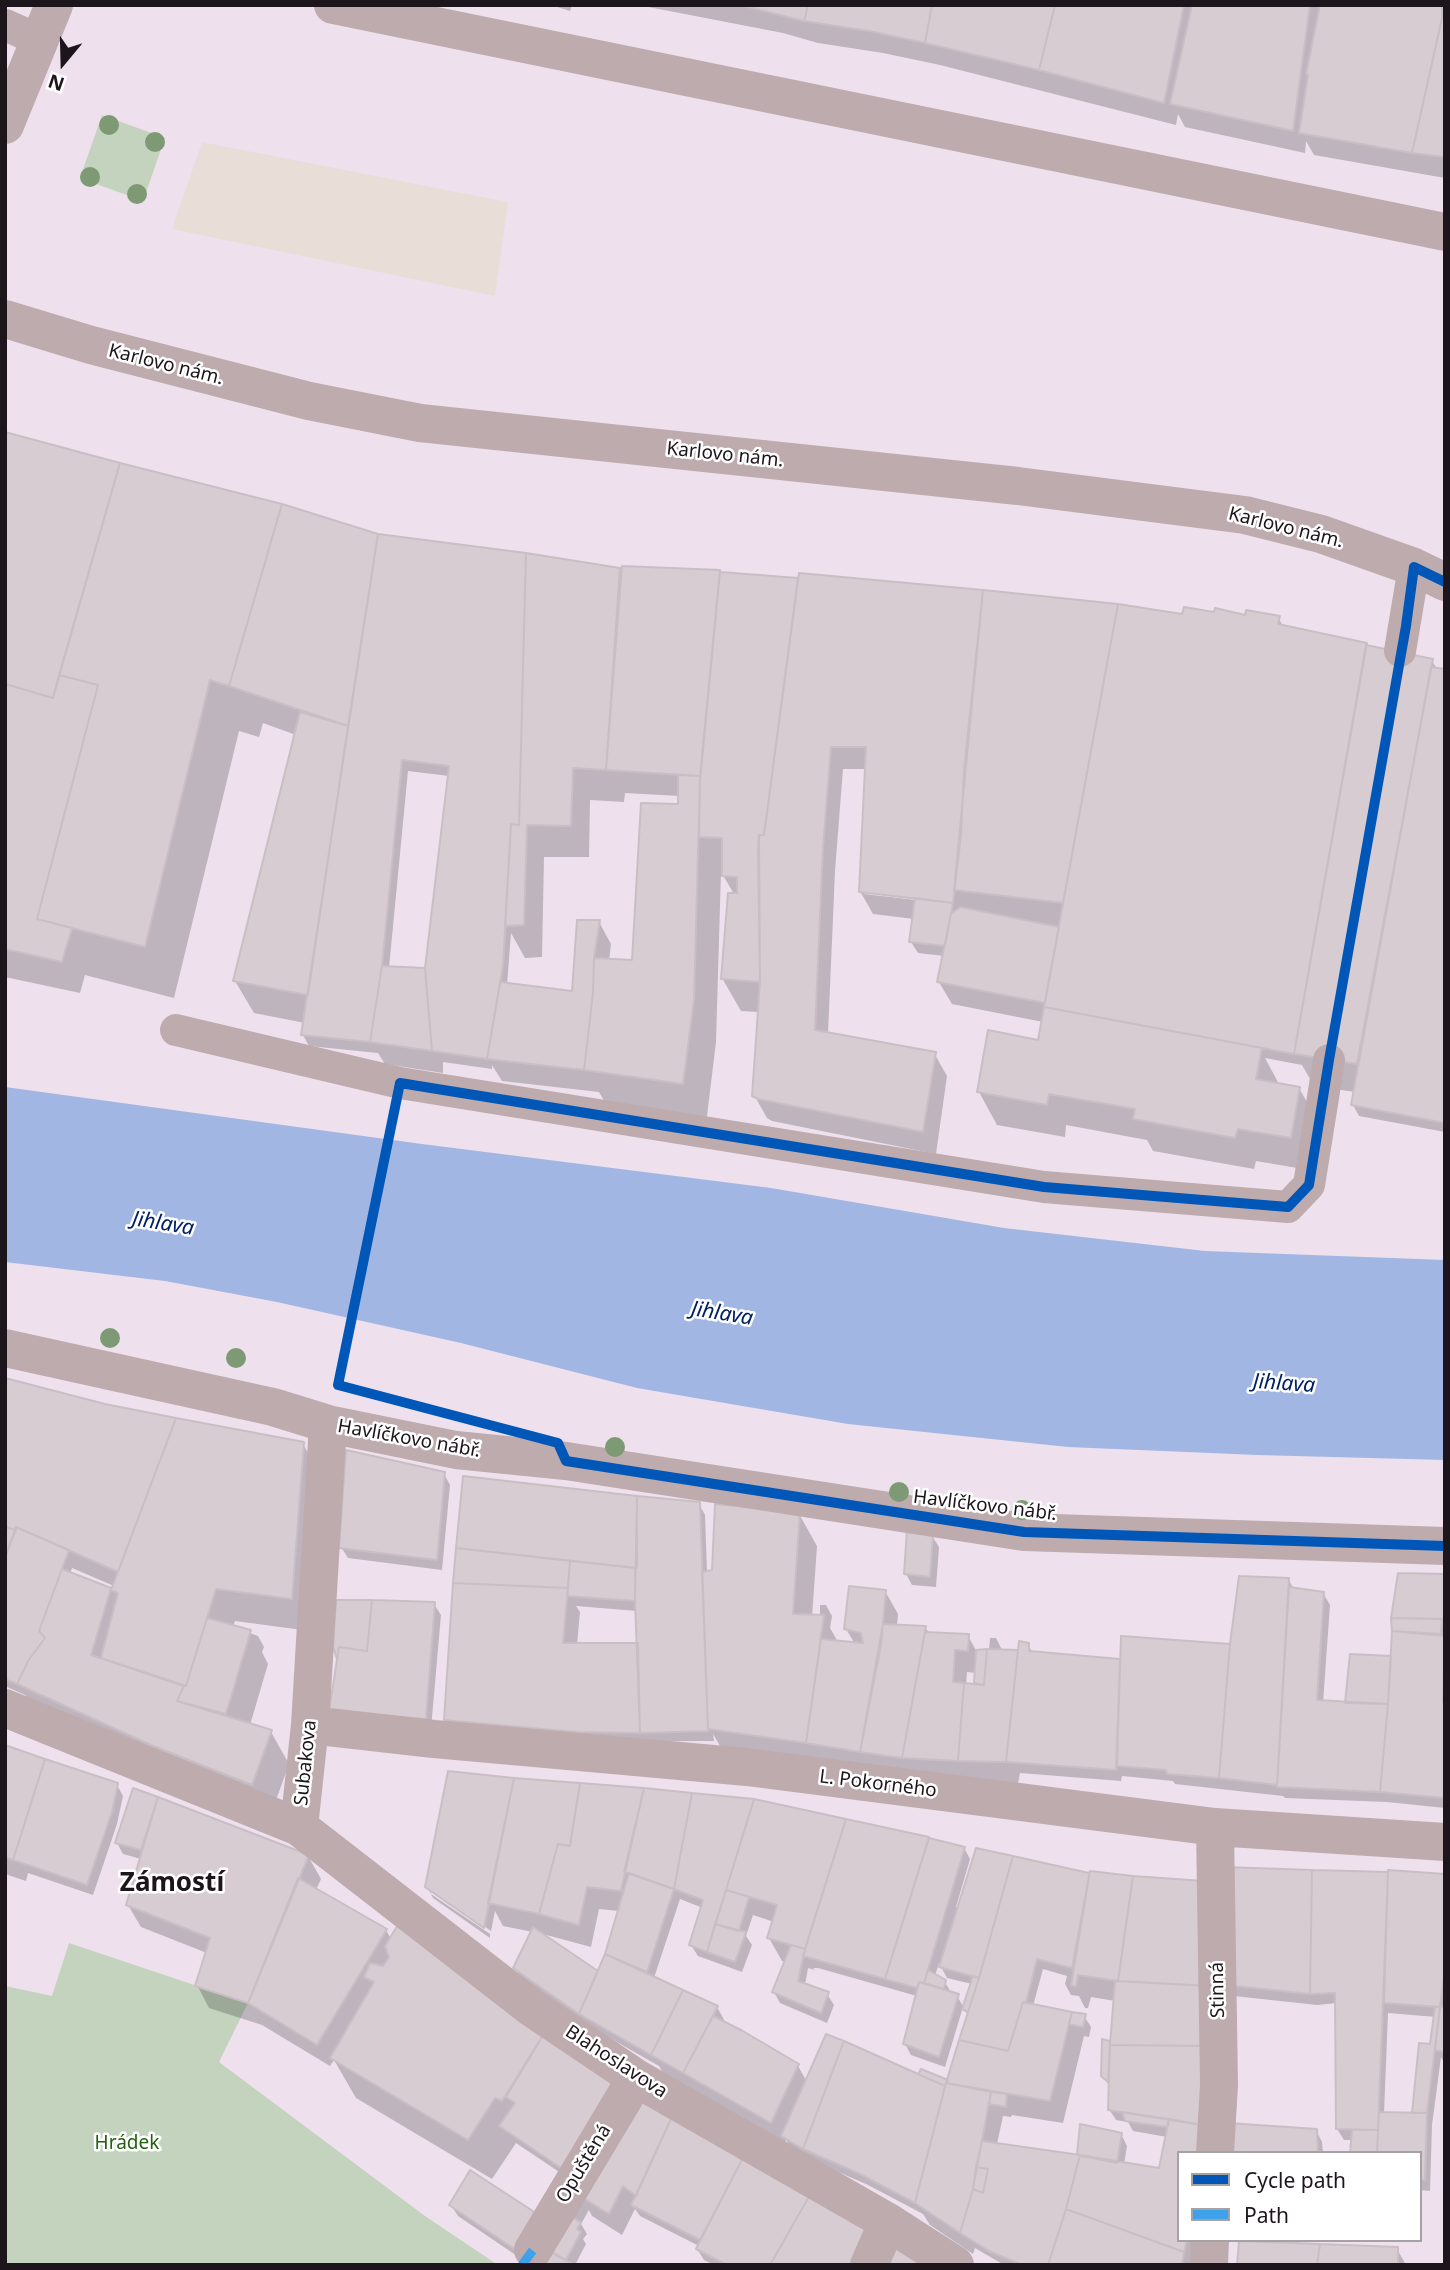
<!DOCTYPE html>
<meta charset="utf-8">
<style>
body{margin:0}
#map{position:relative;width:1450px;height:2270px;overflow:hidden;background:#eee1ed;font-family:"Noto Sans",sans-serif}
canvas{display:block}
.frame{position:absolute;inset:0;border:7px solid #1d151c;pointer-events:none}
.legend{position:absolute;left:1177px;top:2151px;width:245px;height:91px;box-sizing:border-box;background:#fff;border:2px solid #a5a1a4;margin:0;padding:9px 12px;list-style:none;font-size:21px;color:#1d151c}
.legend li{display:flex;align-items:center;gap:14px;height:35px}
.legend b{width:35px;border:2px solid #a5a1a4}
.north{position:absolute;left:28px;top:28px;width:70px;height:70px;-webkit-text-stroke:5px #fff;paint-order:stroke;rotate:199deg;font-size:19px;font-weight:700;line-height:28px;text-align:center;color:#1d151c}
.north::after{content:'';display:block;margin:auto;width:24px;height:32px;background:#1d151c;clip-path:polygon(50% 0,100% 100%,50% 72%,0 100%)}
</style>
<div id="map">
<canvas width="1450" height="2270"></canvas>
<div class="frame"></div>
<ul class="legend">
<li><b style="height:9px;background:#0057b8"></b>Cycle path</li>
<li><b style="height:9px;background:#3da2ea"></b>Path</li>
</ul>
<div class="north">N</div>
</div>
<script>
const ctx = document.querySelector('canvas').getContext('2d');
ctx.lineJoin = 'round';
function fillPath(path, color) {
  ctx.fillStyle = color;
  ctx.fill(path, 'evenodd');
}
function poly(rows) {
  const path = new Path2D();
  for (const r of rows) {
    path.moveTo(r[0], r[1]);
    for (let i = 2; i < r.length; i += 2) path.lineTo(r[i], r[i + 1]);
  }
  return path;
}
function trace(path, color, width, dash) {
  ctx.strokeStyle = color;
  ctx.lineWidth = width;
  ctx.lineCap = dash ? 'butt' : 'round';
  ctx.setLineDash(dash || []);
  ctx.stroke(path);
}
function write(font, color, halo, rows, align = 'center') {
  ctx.font = font + ' "Noto Sans",sans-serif';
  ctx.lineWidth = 5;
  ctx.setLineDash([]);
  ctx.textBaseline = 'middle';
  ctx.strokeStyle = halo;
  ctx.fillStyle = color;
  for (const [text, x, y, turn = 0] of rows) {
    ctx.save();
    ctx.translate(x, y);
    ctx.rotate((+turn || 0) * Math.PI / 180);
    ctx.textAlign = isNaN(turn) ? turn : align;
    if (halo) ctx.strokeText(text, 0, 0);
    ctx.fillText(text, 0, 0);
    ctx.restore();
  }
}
const commercial = poly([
 [202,142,508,202,495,296,172,229]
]);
const green = poly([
 [102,115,165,138,143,201,80,178],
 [69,1943,248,2003,219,2062,425,2216,498,2265,5,2265,5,1986,52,1996]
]);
const water = poly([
 [5,1087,422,1144,771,1188,1004,1228,1205,1251,1445,1260,1445,1460,1257,1455,1068,1447,848,1424,637,1388,461,1343,277,1302,165,1281,5,1262]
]);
const shadow = poly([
 [551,5,572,5,570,11],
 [638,5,1445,5,1445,178,1314,155,1306,141,1305,153,1185,127,1178,114,1176,125,940,65,883,53,818,43,783,33],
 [5,434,377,535,379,538,619,569,623,576,719,572,720,574,797,580,799,584,983,591,1118,605,1184,616,1278,618,1284,627,1432,661,1437,669,1445,671,1445,1132,1359,1116,1353,1105,1355,1092,1314,1086,1302,1065,1265,1058,1279,1084,1299,1088,1317,1120,1309,1170,1256,1161,1254,1169,1153,1151,1147,1140,1066,1125,1065,1137,997,1125,979,1092,1040,1042,1043,1022,952,1004,939,982,944,956,918,953,911,942,914,919,873,914,860,891,867,769,843,769,835,871,828,1034,934,1053,947,1076,936,1154,772,1121,767,1118,754,1095,759,1012,741,1011,722,978,734,894,721,872,716,1042,706,1124,610,1111,599,1092,502,1081,492,1065,492,1069,443,1062,443,1073,385,1064,378,1053,309,1046,303,1035,305,1023,254,1013,235,981,296,735,263,723,259,737,239,731,174,998,85,975,80,993,5,977],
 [792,608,796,608,765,844,761,843],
 [408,771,449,776,427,969,389,968],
 [625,793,680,796,680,806,633,962,609,961,611,944,599,922,574,993,507,985,511,933,525,958,542,957,544,857,589,857,590,800,624,802],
 [865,891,916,897,916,900,864,894],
 [5,1379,104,1406,303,1444,321,1476,310,1631,235,1621,233,1627,258,1636,264,1647,262,1652,268,1664,250,1725,271,1732,289,1764,270,1817,38,1716,25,1695,5,1686],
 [72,1568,114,1586,112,1591,70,1574],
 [444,1474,450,1485,442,1570,348,1558,341,1547],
 [464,1478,699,1504,705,1515,707,1573,714,1572,799,1514,817,1546,812,1617,820,1617,820,1605,826,1605,832,1616,830,1628,838,1642,855,1644,846,1629,885,1591,898,1614,897,1626,925,1627,929,1633,968,1636,977,1652,989,1650,990,1638,996,1638,1002,1650,1017,1652,1019,1655,1028,1645,1033,1653,1122,1661,1231,1646,1288,1579,1294,1589,1323,1593,1330,1605,1323,1703,1347,1705,1393,1658,1393,1618,1400,1575,1445,1576,1445,1808,1387,1802,1285,1798,1283,1796,1175,1784,1173,1781,1122,1776,1121,1781,1020,1773,1018,1784,729,1761,713,1734,714,1741,459,1742,446,1720,454,1583],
 [576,1606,637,1611,638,1645,577,1645,580,1612],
 [967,1672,977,1673,976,1683,978,1686,966,1685],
 [932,1536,939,1547,936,1587,912,1585,906,1574],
 [434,1604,441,1615,431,1729,339,1659,335,1647],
 [5,1747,117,1785,123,1796,117,1824,93,1895,28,1873,26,1881,5,1874],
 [157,1798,308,1856,321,1879,316,1890,386,1930,391,1939,543,2033,577,2184,516,2143,492,2179,356,2098,334,2060,330,2066,262,2025,209,2008,197,1985,207,1953,141,1927,128,1905,141,1859,123,1854,117,1843],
 [753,1801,928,1838,930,1840,964,1848,970,1859,956,1907,959,1908,1089,1875,1091,1878,1210,1893,1179,2153,1179,2240,1203,2240,1198,2265,1004,2265,975,2248,973,2254,930,2225,923,2214,868,2185,811,2160,790,2147,786,2140,784,2144,666,2078,659,2066,587,2025,521,1979,515,1968,533,1932,503,1926,495,1911,491,1931,431,1889,431,1894,490,1934,490,1938,433,1898,427,1886],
 [680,1899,703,1908,691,1945,698,1956,742,1972,752,1945,746,1936,753,1915,774,1922,769,1938,782,1961,786,1962,774,1992,780,2003,827,2023,834,2005,827,1994,805,1985,808,1968,815,1970,813,1968,818,1968,917,1996,905,2044,911,2055,945,2067,963,2007,969,2017,949,2085,947,2082,919,2076,807,2082,798,2066,727,2025,717,2007,654,1978],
 [599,1909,619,1911,607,1954,599,1973,539,1933,591,1947],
 [939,1963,947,1978,972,1984,964,2008,957,1996,951,1992,944,1981,935,1976],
 [1043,1969,1067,1976,1065,1984,1071,1995,1079,1996,1085,2008,1088,2008,1091,1997,1115,2001,1111,2047,1109,2043,1102,2075,1110,2087,1109,2109,1116,2120,1128,2122,1133,2131,1167,2137,1160,2170,1124,2164,1127,2146,1121,2134,1079,2157,997,2144,1003,2116,1011,2117,1012,2115,1063,2123,1084,2036,1089,2037,1091,2027,1084,2016,1033,2006],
 [1226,1868,1445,1875,1445,2064,1441,2057,1432,2125,1430,2191,1420,2190,1420,2153,1352,2153,1353,2140,1344,2140,1337,2129,1337,2003,1317,2005,1234,1996],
 [1388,2013,1436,2017,1432,2045,1414,2115,1384,2114],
 [643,2092,814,2187,865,2265,714,2265,704,2260,697,2249,699,2246,640,2216,635,2209,622,2235,592,2216,589,2210,581,2224,587,2234,583,2239,586,2244,575,2265,538,2265],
 [1316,2130,1322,2142,1323,2153,1228,2153],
 [471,2173,526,2262,458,2216,451,2205],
 [1397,2249,1406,2265,1239,2265]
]);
const building = poly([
 [741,5,808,5,804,21,741,5],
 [808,5,932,5,925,43,869,31,804,21,808,5],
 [932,5,1055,5,1039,70,925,43,932,5],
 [1055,5,1184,5,1164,103,1039,70,1055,5],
 [1192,5,1310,5,1293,131,1170,104,1192,5],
 [1320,5,1442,5,1442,18,1412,153,1299,133,1308,75,1306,74,1320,5],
 [1442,18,1445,18,1445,157,1412,153,1442,18],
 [5,432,120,463,53,698,5,684,5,432],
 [120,463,282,504,229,686,210,680,145,947,37,919,98,685,59,675,120,463],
 [282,504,378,534,348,726,229,686,282,504],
 [378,534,526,553,519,825,511,824,503,966,487,1059,432,1051,425,968,449,766,402,760,382,966,370,1042,301,1035,378,534],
 [526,553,620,568,606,770,573,768,571,826,527,825,524,925,505,926,511,824,519,825,526,553],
 [622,566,720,570,700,776,606,770,622,566],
 [720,572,798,578,764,835,759,835,760,982,721,979,728,893,737,893,737,877,722,876,722,838,699,837,700,782,720,572],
 [799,573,983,590,964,770,961,835,953,903,859,892,866,747,831,747,823,847,815,1030,936,1052,923,1132,758,1099,752,1096,760,982,758,851,759,835,764,835,799,573],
 [983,590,1118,604,1063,903,954,890,983,590],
 [1118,604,1182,614,1184,607,1214,612,1215,608,1245,615,1246,610,1280,616,1278,624,1367,643,1294,1054,1044,1007,1118,604],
 [1366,645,1433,659,1357,1064,1294,1054,1366,645],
 [1431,667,1445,669,1445,1123,1351,1105,1431,667],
 [59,675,98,685,37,919,72,928,62,962,5,949,5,684,53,698,59,675],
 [300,712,348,726,308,995,233,981,300,712],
 [678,775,700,776,694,1000,683,1084,584,1070,593,993,594,958,632,960,641,803,678,804,678,775],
 [915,898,953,903,945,946,909,942,915,898],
 [960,907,1059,927,1045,1003,937,982,951,914,960,907],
 [577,920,600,920,594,958,593,993,584,1070,487,1059,500,982,572,991,577,920],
 [382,966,425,968,432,1051,370,1042,382,966],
 [1044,1007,1262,1048,1256,1079,1300,1087,1291,1138,1238,1129,1235,1138,1133,1119,1135,1109,1049,1094,1047,1105,977,1092,988,1030,1038,1040,1044,1007],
 [5,1378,105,1404,176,1418,118,1572,16,1527,16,1530,5,1527,5,1378],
 [176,1418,304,1442,292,1599,216,1589,186,1686,101,1658,118,1593,111,1590,176,1418],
 [346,1450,445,1472,437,1560,339,1548,346,1450],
 [463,1476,637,1496,637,1568,456,1548,463,1476],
 [637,1496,700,1502,708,1731,640,1733,635,1601,637,1496],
 [715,1504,800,1512,793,1614,824,1615,806,1743,708,1729,702,1572,712,1570,715,1504],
 [5,1527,16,1530,5,1557,5,1527],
 [16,1527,69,1550,39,1631,45,1638,28,1661,17,1684,5,1679,5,1557,16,1527],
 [907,1530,933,1535,930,1577,904,1574,907,1530],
 [456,1548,570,1561,568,1588,453,1583,456,1548],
 [570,1561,635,1568,635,1601,567,1596,570,1561],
 [62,1569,111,1588,91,1655,184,1686,177,1701,272,1730,252,1785,151,1745,17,1684,28,1661,45,1638,39,1631,62,1569],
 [1398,1573,1445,1574,1445,1619,1391,1618,1398,1573],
 [1239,1576,1289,1578,1277,1785,1219,1778,1230,1644,1239,1576],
 [453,1583,568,1588,563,1643,638,1643,640,1733,577,1732,444,1720,453,1583],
 [849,1586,886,1590,881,1645,860,1752,806,1743,821,1639,863,1643,861,1633,844,1629,849,1586],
 [1289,1587,1324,1592,1317,1700,1388,1704,1380,1792,1277,1787,1289,1587],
 [336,1600,372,1600,367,1651,339,1647,337,1659,333,1647,336,1600],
 [372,1600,435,1602,426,1719,329,1711,339,1647,367,1651,372,1600],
 [207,1618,251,1630,226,1714,177,1701,184,1686,186,1686,207,1618],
 [1391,1618,1442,1619,1441,1634,1392,1631,1391,1618],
 [883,1624,926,1626,902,1758,860,1752,883,1624],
 [1392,1631,1445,1636,1443,1702,1445,1702,1445,1798,1380,1792,1388,1704,1392,1631],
 [925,1632,969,1634,968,1651,955,1650,953,1682,964,1683,958,1761,902,1758,925,1632],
 [1121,1636,1230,1644,1219,1778,1167,1774,1166,1770,1117,1766,1121,1636],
 [1019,1641,1029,1643,1029,1651,1120,1659,1116,1770,1006,1762,1019,1641],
 [987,1649,984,1685,974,1683,976,1650,987,1649],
 [987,1649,1018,1650,1006,1762,958,1761,964,1683,984,1685,987,1649],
 [1350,1654,1391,1656,1388,1704,1345,1703,1350,1654],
 [5,1745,45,1759,13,1860,5,1857,5,1745],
 [45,1759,118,1783,112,1812,87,1885,13,1860,45,1759],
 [448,1771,514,1778,484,1928,425,1887,448,1771],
 [514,1778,580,1783,570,1846,558,1844,539,1914,488,1903,514,1778],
 [580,1783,644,1788,621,1891,587,1887,579,1925,539,1914,558,1844,570,1846,580,1783],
 [133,1788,158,1797,141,1850,115,1843,133,1788],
 [644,1788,692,1793,674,1889,624,1872,644,1788],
 [692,1793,754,1799,707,1952,689,1945,703,1900,674,1889,692,1793],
 [158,1797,309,1855,248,2003,195,1986,210,1938,126,1905,158,1797],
 [754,1799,846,1819,805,1949,767,1938,777,1905,726,1890,754,1799],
 [846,1819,929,1837,885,1979,803,1956,846,1819],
 [929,1838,965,1847,924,1983,919,1982,917,1988,885,1979,929,1838],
 [976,1848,1013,1856,979,1978,939,1967,976,1848],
 [1013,1856,1089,1873,1090,1871,1072,1968,1037,1959,1026,2003,1023,2002,1008,2051,959,2040,979,1978,1013,1856],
 [1224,1867,1312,1870,1310,1994,1226,1985,1224,1867],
 [1312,1870,1388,1872,1378,2130,1336,2129,1335,1993,1310,1994,1312,1870],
 [1388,1870,1445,1874,1445,1970,1440,2007,1384,2003,1388,1870],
 [1090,1871,1133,1876,1118,1981,1078,1975,1076,1986,1071,1986,1090,1871],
 [629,1873,674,1889,647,1972,605,1954,629,1873],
 [1133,1876,1205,1881,1210,1986,1118,1981,1133,1876],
 [298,1878,387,1929,317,2045,248,2003,298,1878],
 [726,1890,749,1897,739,1931,715,1924,726,1890],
 [402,1918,545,2032,502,2101,495,2098,468,2140,330,2058,374,1982,364,1977,370,1963,383,1966,389,1957,385,1946,402,1918],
 [715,1924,746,1932,735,1962,707,1952,715,1924],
 [533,1927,598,1971,579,2014,513,1968,533,1927],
 [791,1945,805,1949,798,1981,829,1992,821,2013,772,1992,791,1945],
 [605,1954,683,1990,651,2055,579,2014,605,1954],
 [928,1970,946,1980,944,1989,924,1983,928,1970],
 [973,1976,979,1978,968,2012,962,2009,973,1976],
 [1115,1981,1210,1986,1208,2046,1110,2045,1115,1981],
 [919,1982,959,1994,939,2057,903,2044,919,1982],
 [683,1990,718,2006,683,2073,651,2055,683,1990],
 [1023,2002,1072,2012,1050,2101,946,2083,959,2040,1008,2051,1023,2002],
 [1435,2007,1440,2007,1427,2113,1412,2113,1419,2043,1430,2044,1435,2007],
 [1440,2007,1445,2007,1445,2052,1435,2050,1440,2007],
 [1072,2012,1086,2014,1083,2027,1069,2024,1072,2012],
 [713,2016,741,2030,799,2064,771,2123,683,2073,713,2016],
 [545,2032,622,2080,570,2174,499,2126,515,2103,506,2097,545,2032],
 [826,2034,844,2041,803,2149,781,2136,826,2034],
 [1102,2039,1110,2041,1108,2082,1101,2076,1102,2039],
 [844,2041,945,2086,915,2203,860,2174,803,2149,844,2041],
 [1110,2045,1208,2046,1208,2126,1108,2110,1110,2045],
 [921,2069,948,2080,945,2086,918,2074,921,2069],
 [946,2083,991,2092,973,2189,960,2233,915,2203,946,2083],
 [643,2090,675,2110,636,2196,623,2186,609,2214,577,2194,643,2090],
 [991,2092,1007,2094,1006,2107,989,2104,991,2092],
 [675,2110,747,2150,700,2240,631,2205,675,2110],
 [1122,2112,1169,2119,1167,2127,1125,2121,1122,2112],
 [1379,2112,1427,2113,1425,2180,1420,2180,1420,2153,1377,2153,1379,2112],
 [1169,2119,1208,2126,1203,2153,1179,2153,1179,2240,1187,2240,1184,2252,1066,2209,1080,2155,1159,2168,1169,2119],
 [1228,2123,1317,2129,1318,2153,1227,2153,1228,2123],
 [1080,2124,1122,2133,1117,2163,1077,2155,1080,2124],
 [1352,2130,1378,2130,1377,2153,1350,2153,1352,2130],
 [982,2141,1080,2155,1066,2209,1048,2265,1022,2265,989,2251,960,2233,973,2189,983,2193,988,2169,976,2167,982,2141],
 [747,2150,815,2186,770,2265,727,2265,696,2249,747,2150],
 [976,2167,988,2169,983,2193,973,2189,976,2167],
 [470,2170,542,2217,519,2252,449,2205,470,2170],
 [815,2186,874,2223,854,2265,770,2265,815,2186],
 [1066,2209,1184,2252,1182,2265,1048,2265,1066,2209],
 [573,2218,581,2222,577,2229,581,2232,566,2260,545,2249,573,2218],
 [1239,2241,1320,2244,1317,2265,1237,2265,1239,2241],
 [1320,2244,1398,2247,1398,2265,1317,2265,1320,2244],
 [890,2245,932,2265,882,2265,890,2245],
 [545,2249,574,2265,536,2265,545,2249]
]);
const service = poly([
 [5,25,39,40],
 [1400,651,1414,567],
 [176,1030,400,1083,1044,1187,1288,1207,1309,1185,1329,1060]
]);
const minor = poly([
 [333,5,1445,232],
 [5,125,54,5],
 [5,1348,273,1407,328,1424,456,1450,566,1461,1024,1532,1445,1546],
 [5,1708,299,1827,532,2008,636,2078,888,2222,955,2265],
 [310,1725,434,1739,747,1767,1215,1827,1445,1842],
 [299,1827,310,1725,328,1424],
 [1215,1827,1219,2085,1215,2153],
 [533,2250,636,2078],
 [869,2265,888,2222],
 [1209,2265,1210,2240]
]);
const tertiary = poly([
 [5,319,91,345,309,401,420,423,1018,486,1245,515,1321,534,1414,567,1445,582]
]);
const quiet = poly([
 [522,2265,533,2250]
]);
const cycleway = poly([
 [1445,582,1414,567,1406,626,1329,1060,1309,1185,1288,1207,1044,1187,400,1083,338,1385,558,1443,566,1461,1024,1532,1445,1546]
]);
const trees = [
 [109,125],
 [155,142],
 [90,177],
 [137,194],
 [110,1338],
 [236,1358],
 [615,1447],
 [899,1492],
 [1022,1510]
];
const streetNames = [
 ["Karlovo nám.",166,365,14],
 ["Karlovo nám.",725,455,6],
 ["Karlovo nám.",1286,528,14],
 ["Havlíčkovo nábř.",409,1439,10],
 ["Havlíčkovo nábř.",985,1506,7],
 ["Subakova",306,1763,-84],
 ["L. Pokorného",878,1784,7],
 ["Stinná",1218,1990,-91],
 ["Blahoslavova",616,2062,33],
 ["Opuštěná",584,2164,-59]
];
const parkNames = [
 ["Hrádek",127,2144]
];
const waterNames = [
 ["Jihlava",163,1224,9],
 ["Jihlava",722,1314,9],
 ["Jihlava",1284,1384,4]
];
const districtNames = [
 ["Zámostí",172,1884]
];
fillPath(commercial, '#e9ddd7');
fillPath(green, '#c3d3be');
fillPath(water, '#a2b6e3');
fillPath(shadow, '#0003');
fillPath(building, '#d8ccd3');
trace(building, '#cabec5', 2);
trace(service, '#beabae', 32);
trace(minor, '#beabae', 38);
trace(tertiary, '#beabae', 38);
trace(quiet, '#3da2ea', 9, [18, 9]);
trace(cycleway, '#0057b8', 10);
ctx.fillStyle = '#7e9a75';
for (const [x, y] of trees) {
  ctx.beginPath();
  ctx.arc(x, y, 10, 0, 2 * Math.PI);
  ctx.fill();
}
write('19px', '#1d151c', '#fff', streetNames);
write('19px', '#226012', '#fff', parkNames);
write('italic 21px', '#012165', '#fff', waterNames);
write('bold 26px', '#1d151c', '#fff', districtNames);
</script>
